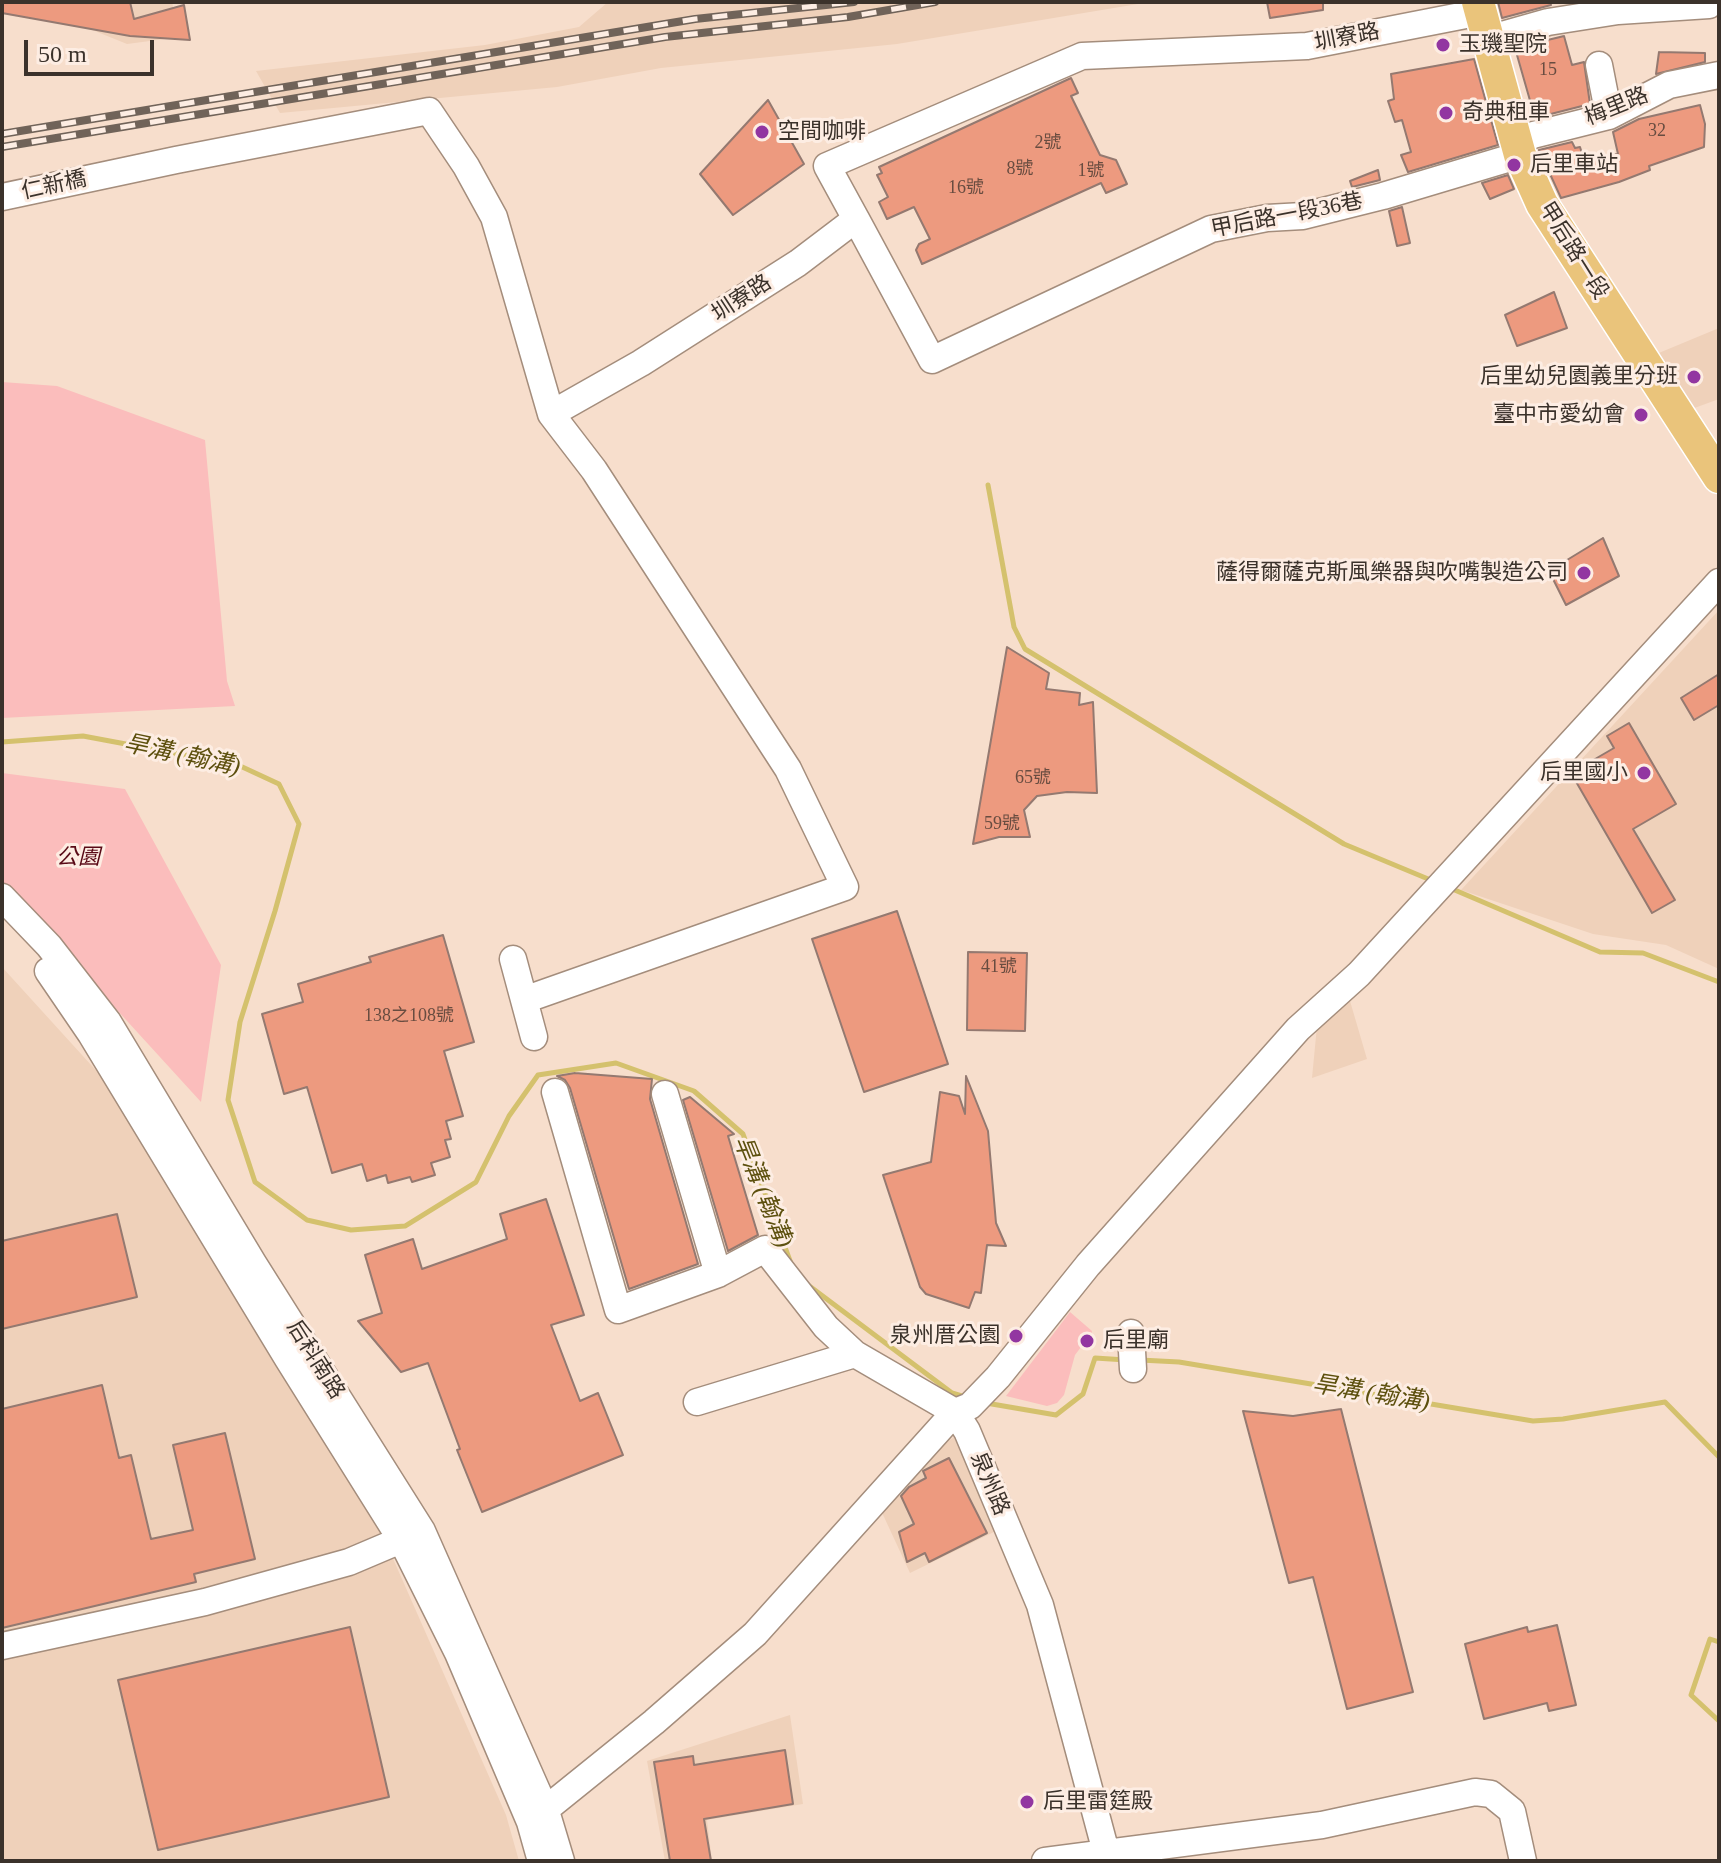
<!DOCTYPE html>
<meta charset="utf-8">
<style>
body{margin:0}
#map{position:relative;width:1721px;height:1863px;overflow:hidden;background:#f7decc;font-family:"Times New Roman",serif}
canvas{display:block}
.frame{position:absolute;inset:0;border:4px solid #3b322b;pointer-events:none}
.scale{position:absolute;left:24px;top:40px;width:130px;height:36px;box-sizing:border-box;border:4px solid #3b322b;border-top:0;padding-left:10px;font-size:24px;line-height:28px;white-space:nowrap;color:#3b322b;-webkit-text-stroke:6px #fdede3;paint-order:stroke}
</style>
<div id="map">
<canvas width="1721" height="1863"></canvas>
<div class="frame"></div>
<div class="scale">50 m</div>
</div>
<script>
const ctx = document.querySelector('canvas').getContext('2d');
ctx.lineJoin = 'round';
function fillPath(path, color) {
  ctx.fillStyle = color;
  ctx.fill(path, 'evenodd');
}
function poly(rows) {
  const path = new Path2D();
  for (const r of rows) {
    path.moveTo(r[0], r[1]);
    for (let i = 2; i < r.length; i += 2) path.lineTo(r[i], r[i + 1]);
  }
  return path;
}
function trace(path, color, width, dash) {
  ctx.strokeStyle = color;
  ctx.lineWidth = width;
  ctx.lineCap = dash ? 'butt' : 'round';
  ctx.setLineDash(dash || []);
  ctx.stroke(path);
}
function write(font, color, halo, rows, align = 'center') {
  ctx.font = font + ' "Times New Roman","Noto Sans TC",serif';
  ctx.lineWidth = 6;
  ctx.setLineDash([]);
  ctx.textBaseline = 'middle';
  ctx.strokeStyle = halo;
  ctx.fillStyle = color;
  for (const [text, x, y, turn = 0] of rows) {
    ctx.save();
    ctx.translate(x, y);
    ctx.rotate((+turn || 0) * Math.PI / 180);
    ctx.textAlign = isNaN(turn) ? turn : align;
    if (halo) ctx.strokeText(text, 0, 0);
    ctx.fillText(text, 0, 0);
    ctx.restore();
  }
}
const built = poly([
 [2,2,172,2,180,37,127,44,85,27,2,14],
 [608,2,1150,2,897,44,661,68,557,87,280,113,256,71,485,45,579,27],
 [1719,328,1719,399,1689,410,1654,355],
 [1719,610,1719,969,1666,945,1593,934,1461,890],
 [2,967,102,1077,361,1486,506,1815,519,1861,2,1861],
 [1350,1001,1367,1059,1312,1078,1317,1026],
 [954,1437,1000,1529,910,1573,878,1504,913,1465],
 [790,1715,803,1804,707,1820,712,1861,665,1861,647,1761]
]);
const green = poly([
 [2,382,57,386,205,440,227,681,235,706,2,718],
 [2,773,125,789,221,965,201,1102,2,884],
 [1070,1312,1092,1331,1090,1343,1081,1347,1075,1355,1064,1395,1057,1403,1047,1406,1006,1396]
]);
const stream = poly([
 [988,485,1014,627,1025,649,1344,844,1433,881],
 [2,742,83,736,238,765,279,784,299,824,275,911,240,1022,228,1100,255,1182,307,1220,351,1230,405,1226,476,1182,509,1116,538,1075,616,1063,694,1091,743,1134,792,1266],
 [1450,888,1600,952,1643,953,1719,982],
 [808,1285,952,1393,965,1397],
 [1140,1360,1179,1362,1533,1421,1563,1419,1665,1402,1719,1457],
 [986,1403,1056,1415,1083,1394,1095,1358,1126,1360],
 [1719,1642,1710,1639,1691,1695,1719,1721]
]);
const building = poly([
 [2,2,130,2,134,19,184,5,190,40,130,36,2,13,2,2],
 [1267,2,1323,2,1323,10,1270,18,1267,2],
 [1498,2,1550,2,1551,5,1502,18,1498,2],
 [1564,36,1572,65,1584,62,1590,104,1535,118,1515,48,1564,36],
 [1659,52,1705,53,1705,62,1656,74,1659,52],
 [1474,59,1498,145,1408,172,1401,155,1411,152,1402,120,1395,122,1388,101,1394,99,1391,74,1474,59],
 [1071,78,1078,93,1071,96,1100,155,1116,160,1127,184,1106,193,1101,183,922,264,916,250,919,244,930,239,914,207,887,219,879,202,888,197,877,175,882,173,879,167,1071,78],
 [768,100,804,164,733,215,700,174,768,100],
 [1700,105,1705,124,1704,147,1649,166,1650,170,1619,182,1561,198,1539,150,1572,142,1575,148,1580,147,1584,160,1618,154,1613,132,1639,119,1700,105],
 [1378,170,1380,180,1352,187,1350,181,1378,170],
 [1508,175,1514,189,1490,199,1482,183,1508,175],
 [1402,207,1410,243,1397,246,1389,211,1402,207],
 [1554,292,1567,328,1517,346,1505,315,1554,292],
 [1603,538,1619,576,1566,605,1549,571,1603,538],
 [1007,647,1049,673,1046,689,1080,693,1079,705,1093,702,1097,793,1067,792,1037,796,1024,810,1030,837,999,837,973,844,1007,647],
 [1719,674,1719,705,1694,720,1681,698,1719,674],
 [1629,723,1676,804,1633,829,1675,900,1652,913,1571,773,1614,748,1607,736,1629,723],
 [897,911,948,1064,864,1092,812,939,897,911],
 [443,935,474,1042,444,1051,463,1116,446,1121,451,1139,445,1140,450,1157,431,1163,435,1175,412,1182,410,1177,388,1183,386,1175,367,1181,362,1164,332,1173,307,1087,284,1094,262,1014,303,1002,298,984,371,962,369,957,443,935],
 [968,952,1027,953,1025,1031,967,1030,968,952],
 [575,1073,652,1079,650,1099,698,1264,629,1289,570,1088,565,1080,557,1076,575,1073],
 [966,1076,988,1131,996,1223,1006,1246,987,1245,981,1293,975,1292,969,1308,926,1294,920,1287,883,1175,931,1162,940,1092,959,1096,965,1114,966,1076],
 [690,1097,734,1134,728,1136,758,1235,728,1251,683,1100,690,1097],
 [546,1199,584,1315,551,1325,580,1401,598,1393,623,1455,482,1512,457,1450,460,1449,428,1363,401,1372,358,1321,382,1313,365,1255,413,1239,422,1269,507,1239,500,1214,546,1199],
 [117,1214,137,1297,2,1329,2,1241,117,1214],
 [102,1385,119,1458,131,1455,151,1539,193,1530,173,1445,225,1433,255,1559,194,1574,196,1582,2,1628,2,1409,102,1385],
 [1341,1409,1413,1692,1347,1709,1313,1577,1289,1583,1243,1411,1293,1416,1341,1409],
 [949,1458,987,1533,929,1562,925,1553,907,1562,899,1532,914,1524,901,1496,909,1487,926,1478,923,1471,949,1458],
 [1557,1625,1576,1705,1549,1711,1547,1703,1484,1719,1465,1644,1527,1627,1528,1632,1557,1625],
 [350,1627,389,1797,158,1850,118,1680,350,1627],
 [785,1750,793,1804,704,1819,711,1861,670,1861,654,1762,693,1756,694,1765,785,1750]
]);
const minor = poly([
 [1488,39,1548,22,1618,11,1709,5],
 [1599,65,1609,116],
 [1516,143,1533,135,1609,116,1669,85,1719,75],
 [2,197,176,160,429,111,466,166,494,217,551,414,641,363,798,263,856,219,827,166,1082,56,1307,46,1481,12],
 [856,219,932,360,1211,229,1267,218,1303,216,1383,196,1520,155],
 [2,897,49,946,108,1022,253,1263,422,1531,546,1811,561,1861],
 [513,959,534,1037],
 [48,971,91,1034,288,1359,402,1541,458,1653,530,1822,541,1861],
 [524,1000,845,887,788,769,594,470,551,414],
 [555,1092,618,1310,718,1274,765,1249,826,1327,855,1354,955,1412,967,1431,1040,1605,1106,1852],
 [665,1094,718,1274],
 [1131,1333,1133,1369],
 [697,1402,855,1354],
 [2,1646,205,1602,349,1562,415,1534],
 [530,1822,654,1722,755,1634,955,1412,970,1406,998,1377,1088,1265,1298,1029,1359,974,1719,582],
 [1045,1861,1322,1825,1475,1792,1491,1794,1512,1811,1523,1861]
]);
const major = poly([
 [1478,2,1520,155,1542,204,1719,477]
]);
const rail = poly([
 [2,134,695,19,854,2],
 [2,147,665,37,848,17,935,2]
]);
const markers = [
 [1443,45,8,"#9236a1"],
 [1446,113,8,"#9236a1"],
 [762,132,8,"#9236a1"],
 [1514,165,8,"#9236a1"],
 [1694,377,8,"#9236a1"],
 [1641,415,8,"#9236a1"],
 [1584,573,8,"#9236a1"],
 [1644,773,8,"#9236a1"],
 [1016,1336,8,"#9236a1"],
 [1087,1341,8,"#9236a1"],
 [1027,1802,8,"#9236a1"]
];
const numberNames = [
 ["15",1548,70],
 ["32",1657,131],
 ["2號",1048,143],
 ["8號",1020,169],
 ["1號",1091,171],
 ["16號",966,188],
 ["65號",1033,778],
 ["59號",1002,824],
 ["41號",999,967],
 ["138之108號",409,1016]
];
const streetNames = [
 ["圳寮路",1347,38,-11],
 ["梅里路",1617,107,-22],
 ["仁新橋",54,186,-12],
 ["甲后路一段36巷",1287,216,-11],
 ["甲后路一段",1573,251,58],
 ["圳寮路",742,299,-33],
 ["后科南路",315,1360,58],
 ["泉州路",989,1484,67]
];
const poiNames = [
 ["玉璣聖院",1459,45],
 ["奇典租車",1462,113],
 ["空間咖啡",778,132],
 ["后里車站",1530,165],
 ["后里幼兒園義里分班",1678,377,"right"],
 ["臺中市愛幼會",1625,415,"right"],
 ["薩得爾薩克斯風樂器與吹嘴製造公司",1568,573,"right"],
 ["后里國小",1628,773,"right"],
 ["泉州厝公園",1000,1336,"right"],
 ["后里廟",1103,1341],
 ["后里雷筳殿",1043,1802]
];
const parkNames = [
 ["公園",78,858]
];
const waterNames = [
 ["旱溝 (翰溝)",182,756,12],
 ["旱溝 (翰溝)",762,1192,68],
 ["旱溝 (翰溝)",1371,1394,9]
];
fillPath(built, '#efd1ba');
fillPath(green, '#fbbdbc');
trace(stream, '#d4c16d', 5);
fillPath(building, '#ed9a7f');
trace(building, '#947970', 2);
trace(minor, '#a48d7c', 29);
trace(major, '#fff', 35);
trace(minor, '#fff', 26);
trace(major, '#eac47b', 32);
trace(rail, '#706359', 8);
trace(rail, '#fdede3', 5, [15]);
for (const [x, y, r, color] of markers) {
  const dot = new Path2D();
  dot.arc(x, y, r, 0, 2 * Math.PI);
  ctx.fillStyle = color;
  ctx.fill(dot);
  trace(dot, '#fdede3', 3);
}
write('18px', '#684c40', null, numberNames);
write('22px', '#3b322b', '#fdede3', streetNames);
write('22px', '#3b322b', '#fdede3', poiNames, 'left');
write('italic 22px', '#590a16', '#fdede3', parkNames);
write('italic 24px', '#5d500e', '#fdede3', waterNames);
</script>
